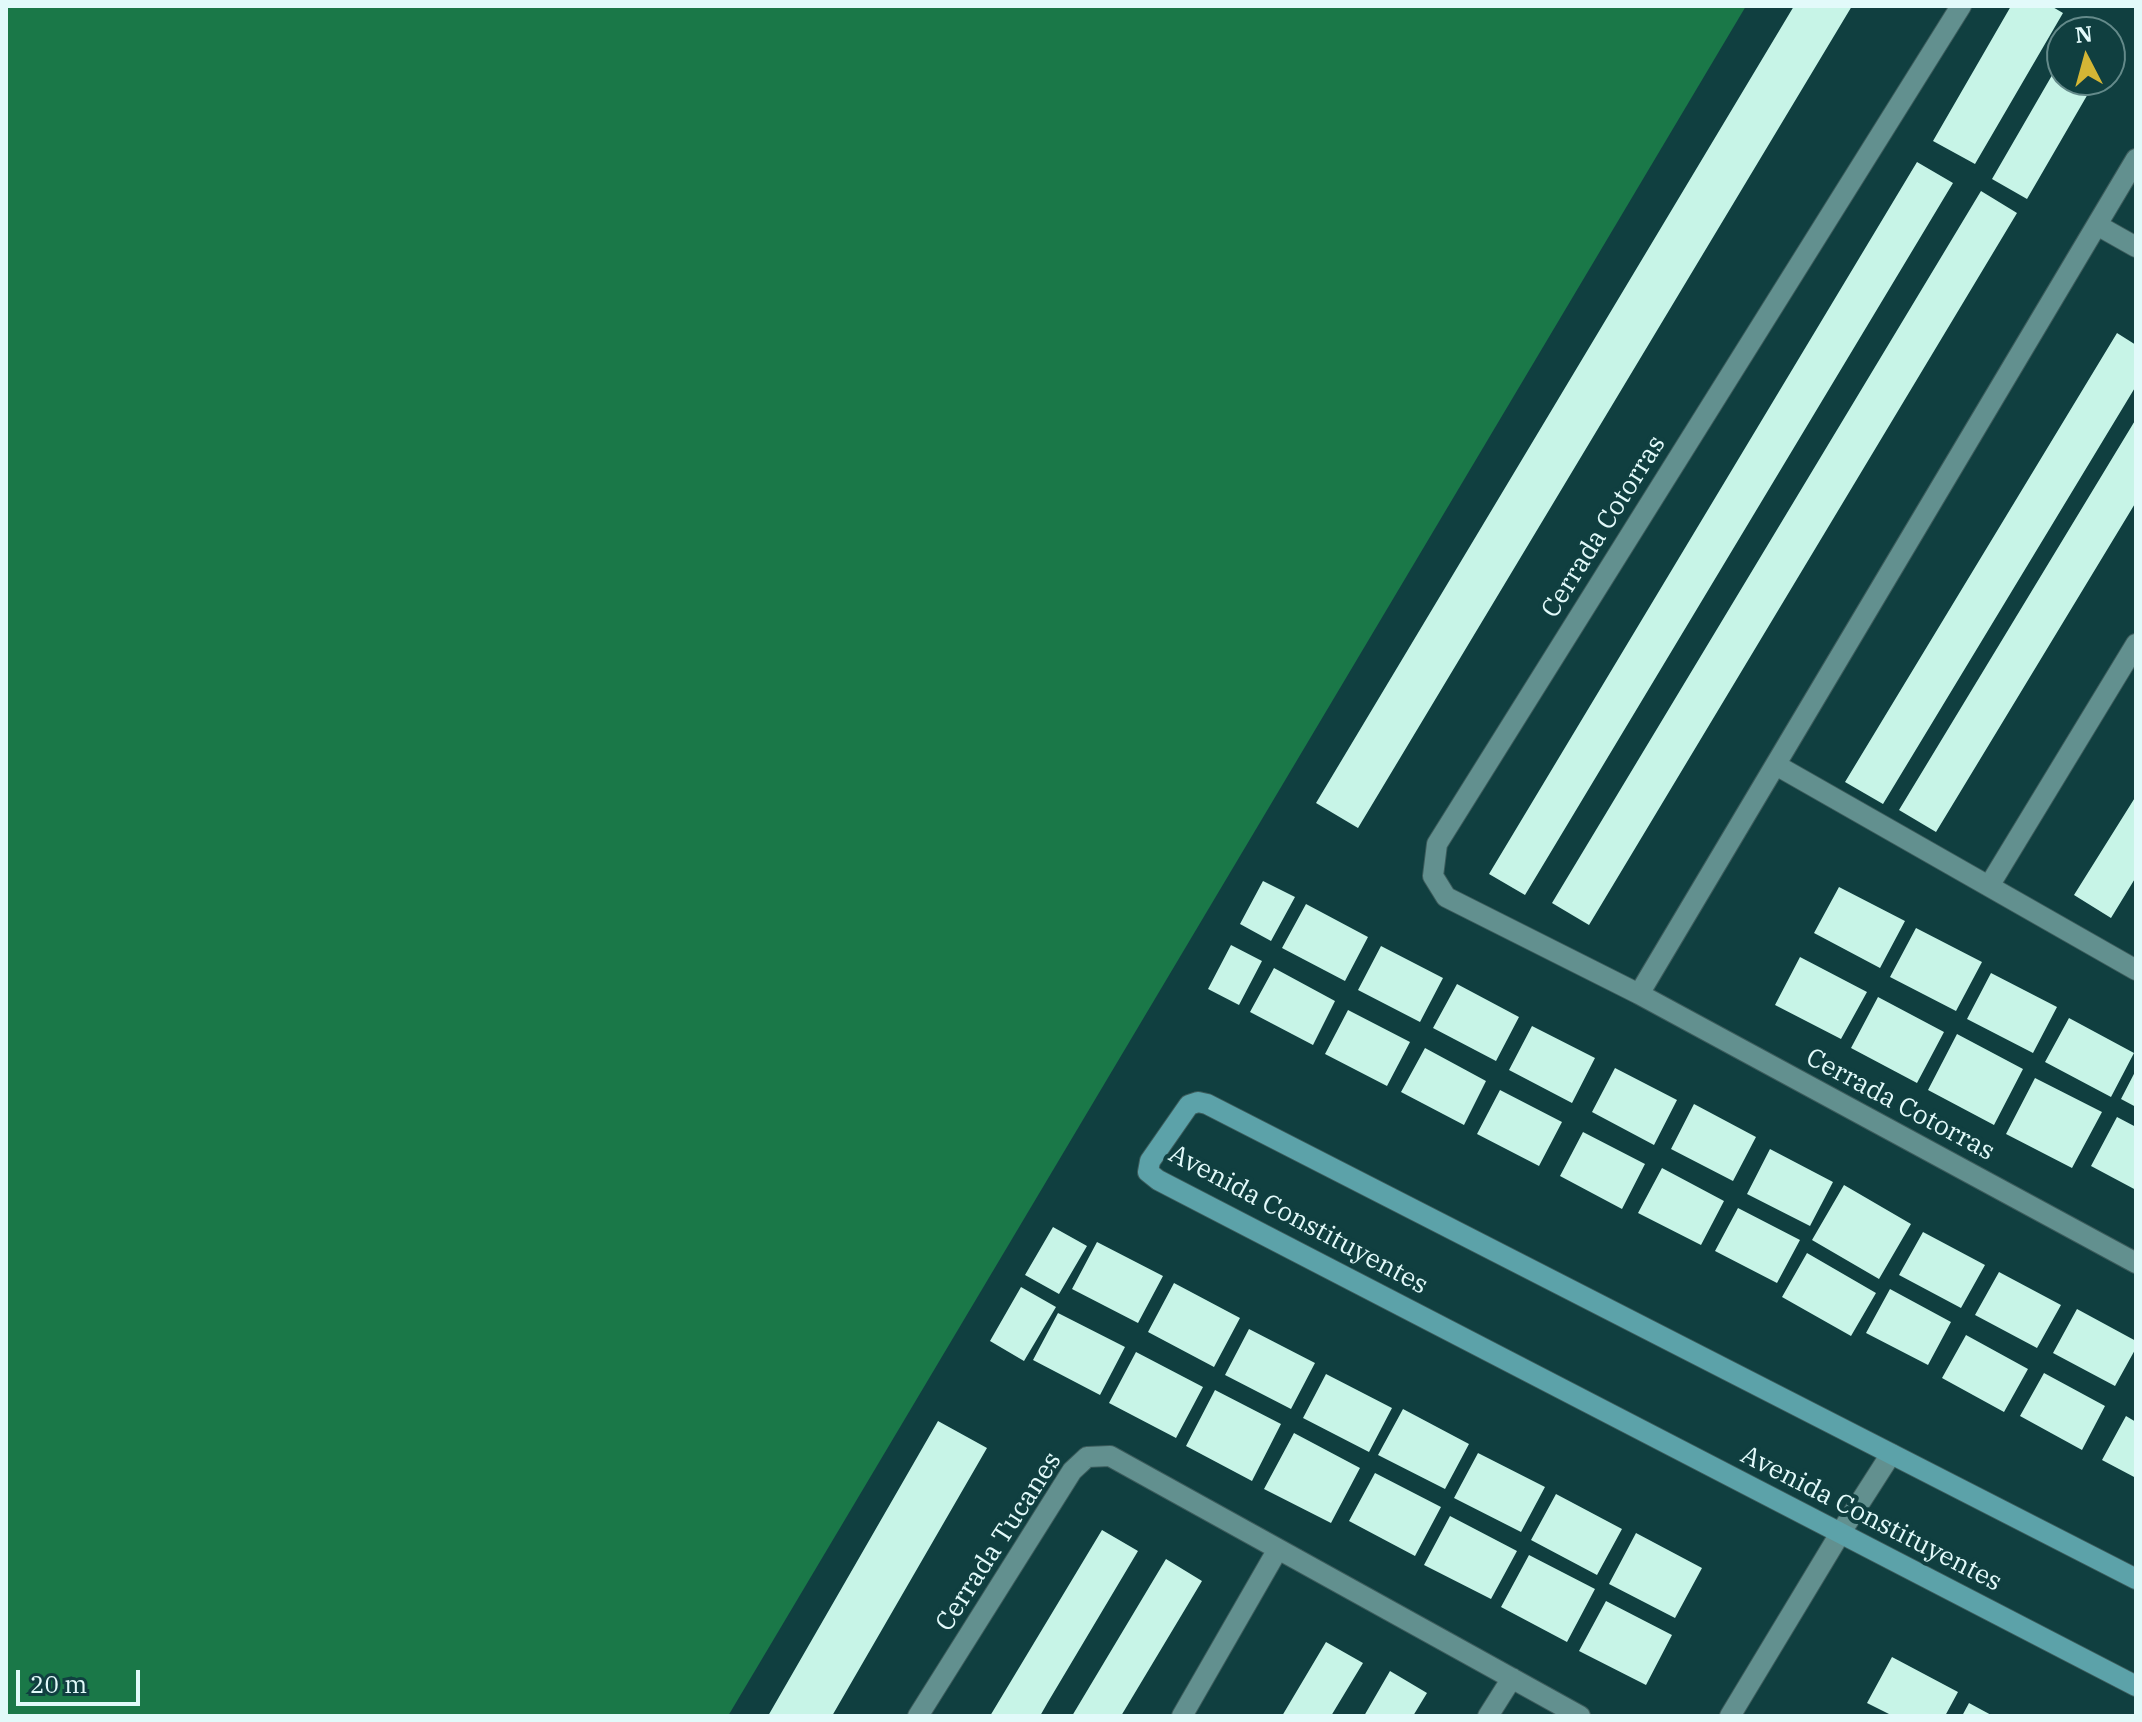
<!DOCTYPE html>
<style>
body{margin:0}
#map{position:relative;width:2142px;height:1722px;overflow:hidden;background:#103f40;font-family:"IBM Plex Serif",serif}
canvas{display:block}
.frame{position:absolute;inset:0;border:8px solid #e2fafa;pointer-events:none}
.north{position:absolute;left:2046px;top:16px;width:80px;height:80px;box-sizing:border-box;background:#103f40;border:2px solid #648a8a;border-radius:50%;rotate:354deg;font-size:22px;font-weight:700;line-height:32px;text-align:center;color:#e2fafa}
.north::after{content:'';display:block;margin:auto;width:28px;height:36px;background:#d4b635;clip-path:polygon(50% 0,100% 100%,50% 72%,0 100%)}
.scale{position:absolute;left:16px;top:1670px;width:124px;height:36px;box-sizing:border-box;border:4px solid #e2fafa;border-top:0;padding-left:10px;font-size:24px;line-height:28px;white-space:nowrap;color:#e2fafa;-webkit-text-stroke:6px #103f40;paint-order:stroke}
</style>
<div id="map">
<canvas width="2142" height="1722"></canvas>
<div class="frame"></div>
<div class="north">N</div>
<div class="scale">20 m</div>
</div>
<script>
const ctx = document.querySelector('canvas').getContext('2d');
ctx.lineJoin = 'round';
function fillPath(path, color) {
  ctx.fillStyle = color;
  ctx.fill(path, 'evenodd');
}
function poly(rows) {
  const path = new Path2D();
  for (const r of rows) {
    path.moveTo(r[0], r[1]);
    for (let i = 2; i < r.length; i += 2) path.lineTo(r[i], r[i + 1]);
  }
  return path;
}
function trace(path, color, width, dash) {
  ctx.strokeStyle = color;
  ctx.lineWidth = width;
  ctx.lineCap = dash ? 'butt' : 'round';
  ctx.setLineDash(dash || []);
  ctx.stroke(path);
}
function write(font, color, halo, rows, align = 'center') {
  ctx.font = font + ' "IBM Plex Serif",serif';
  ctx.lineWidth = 8;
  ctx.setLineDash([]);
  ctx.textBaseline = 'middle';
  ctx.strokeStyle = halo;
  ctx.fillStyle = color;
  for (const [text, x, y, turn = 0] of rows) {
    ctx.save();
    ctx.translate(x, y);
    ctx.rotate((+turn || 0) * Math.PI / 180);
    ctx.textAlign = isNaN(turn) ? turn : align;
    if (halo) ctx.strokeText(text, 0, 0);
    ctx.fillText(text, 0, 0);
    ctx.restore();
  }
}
const forest = poly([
 [6,6,1746,6,728,1716,6,1716]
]);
const building = poly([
 [1794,6,1852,6,1358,828,1316,803],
 [2011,6,2051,6,2063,13,1975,164,1933,141],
 [2085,18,2120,38,2110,56,2110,32,2077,32],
 [2062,58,2062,80,2096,80,2027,199,1992,179],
 [1917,162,1953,183,1525,895,1489,874],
 [1981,191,2017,213,1589,925,1552,903],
 [2117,333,2136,345,2136,386,1883,804,1845,782],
 [2136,419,2136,502,1936,832,1899,810],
 [2136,796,2136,877,2111,918,2074,895],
 [1263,881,1295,897,1271,941,1240,924],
 [1839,887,1905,921,1880,968,1814,933],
 [1306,904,1368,937,1345,981,1282,948],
 [1916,928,1982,962,1956,1011,1890,977],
 [1231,945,1262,961,1239,1005,1208,989],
 [1381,946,1443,978,1420,1022,1358,990],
 [1800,957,1867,992,1841,1039,1775,1005],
 [1274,968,1335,1001,1313,1045,1250,1012],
 [1991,973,2057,1007,2033,1053,1967,1019],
 [1457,984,1519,1017,1496,1061,1433,1028],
 [1878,997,1944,1032,1917,1083,1851,1048],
 [1348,1010,1410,1042,1387,1086,1325,1054],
 [2069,1018,2134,1053,2111,1097,2045,1062],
 [1532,1026,1595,1058,1572,1103,1509,1070],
 [1957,1034,2023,1069,1994,1125,1928,1090],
 [1425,1048,1486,1081,1464,1125,1401,1092],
 [1615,1068,1677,1100,1654,1145,1592,1112],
 [2136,1070,2136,1107,2121,1099],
 [2035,1078,2102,1112,2072,1168,2006,1134],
 [1500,1090,1562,1122,1539,1166,1477,1134],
 [1694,1104,1756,1137,1733,1181,1671,1149],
 [2117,1117,2136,1127,2136,1190,2091,1166],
 [1583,1132,1645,1164,1622,1209,1560,1176],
 [1770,1149,1833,1182,1810,1226,1747,1194],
 [1662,1168,1724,1201,1701,1245,1638,1213],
 [1844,1185,1911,1224,1879,1279,1812,1240],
 [1738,1208,1800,1240,1777,1283,1715,1251],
 [1053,1227,1087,1246,1059,1294,1025,1275],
 [1923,1232,1985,1265,1961,1308,1899,1275],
 [1097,1242,1163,1276,1138,1323,1072,1289],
 [1807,1253,1876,1293,1851,1336,1782,1297],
 [1999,1272,2061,1305,2037,1348,1975,1315],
 [1174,1283,1240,1318,1214,1367,1148,1332],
 [1021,1287,1056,1307,1024,1361,990,1341],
 [1890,1289,1951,1322,1928,1365,1866,1333],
 [2077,1309,2136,1341,2136,1348,2115,1386,2053,1353],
 [1058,1313,1125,1347,1100,1395,1033,1360],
 [1249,1329,1315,1363,1291,1409,1225,1375],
 [1966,1335,2028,1369,2004,1412,1942,1378],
 [1136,1352,1203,1387,1176,1438,1109,1403],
 [2044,1373,2105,1406,2082,1450,2020,1416],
 [1326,1374,1392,1408,1369,1452,1303,1418],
 [1215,1390,1281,1424,1252,1481,1186,1446],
 [1403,1409,1469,1444,1445,1489,1378,1455],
 [2126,1416,2136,1422,2136,1478,2102,1460],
 [938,1421,987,1448,832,1716,768,1716],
 [1294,1433,1360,1468,1331,1523,1264,1489],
 [1478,1453,1545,1487,1521,1532,1454,1498],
 [1375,1473,1441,1507,1415,1556,1349,1521],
 [1556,1494,1622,1529,1597,1575,1531,1540],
 [1450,1516,1517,1551,1491,1599,1424,1565],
 [1102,1530,1138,1551,1048,1702,1040,1716,990,1716],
 [1636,1533,1702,1568,1675,1618,1609,1584],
 [1529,1555,1595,1589,1567,1642,1501,1607],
 [1166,1559,1202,1581,1121,1716,1072,1716],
 [1606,1601,1672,1635,1646,1685,1579,1651],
 [1326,1642,1363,1663,1331,1716,1282,1716],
 [1892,1657,1958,1692,1945,1716,1893,1716,1867,1703],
 [1390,1671,1427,1693,1413,1716,1364,1716],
 [1969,1703,1993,1716,1962,1716]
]);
const minor = poly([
 [1961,6,1437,844,1433,876,1446,897,1639,994,2136,1263],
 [2097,225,2136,247],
 [1776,765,2136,970],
 [1989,886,2136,644],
 [1639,994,2136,159],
 [918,1716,1072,1471,1087,1457,1110,1456,1580,1716],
 [1182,1716,1278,1549],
 [1488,1716,1512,1678],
 [1730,1716,1841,1532,1891,1454]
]);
const secondary = poly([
 [2136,1579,1207,1104,1198,1102,1189,1105,1150,1161,1148,1172,1158,1180,2136,1686]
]);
const streetNames = [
 ["Cerrada Cotorras",1604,527,-58],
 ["Cerrada Cotorras",1900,1105,28],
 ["Avenida Constituyentes",1298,1220,28],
 ["Avenida Constituyentes",1871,1519,27],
 ["Cerrada Tucanes",999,1542,-57]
];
fillPath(forest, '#1a7848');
fillPath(building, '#c7f4e7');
trace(minor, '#3c5c5c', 22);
trace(secondary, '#3c5c5c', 22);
trace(minor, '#62908f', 20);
trace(secondary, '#5ca2a9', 20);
write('26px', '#e2fafa', '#103f40', streetNames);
</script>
